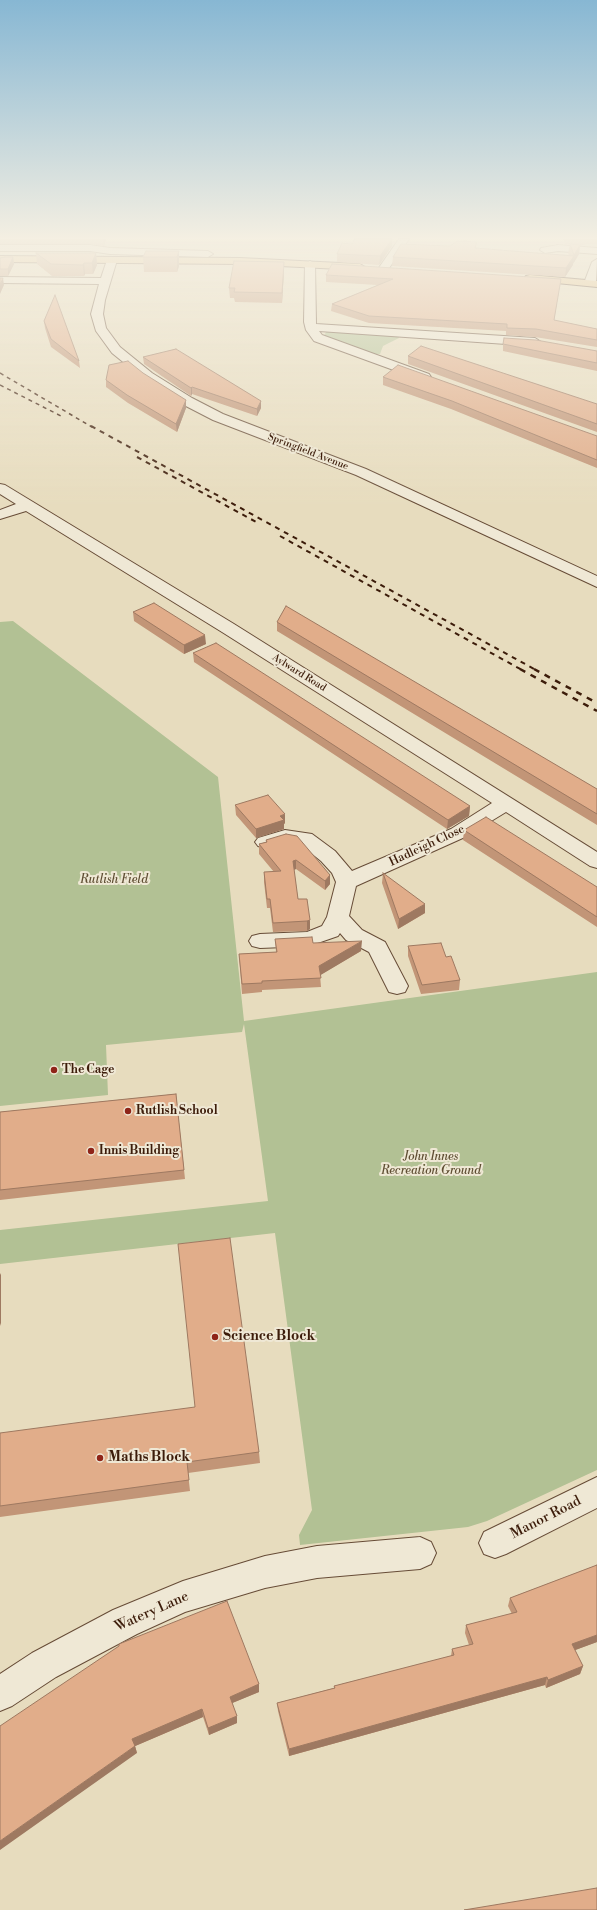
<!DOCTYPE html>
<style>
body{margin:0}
canvas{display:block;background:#e7dcbe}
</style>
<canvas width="597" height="1910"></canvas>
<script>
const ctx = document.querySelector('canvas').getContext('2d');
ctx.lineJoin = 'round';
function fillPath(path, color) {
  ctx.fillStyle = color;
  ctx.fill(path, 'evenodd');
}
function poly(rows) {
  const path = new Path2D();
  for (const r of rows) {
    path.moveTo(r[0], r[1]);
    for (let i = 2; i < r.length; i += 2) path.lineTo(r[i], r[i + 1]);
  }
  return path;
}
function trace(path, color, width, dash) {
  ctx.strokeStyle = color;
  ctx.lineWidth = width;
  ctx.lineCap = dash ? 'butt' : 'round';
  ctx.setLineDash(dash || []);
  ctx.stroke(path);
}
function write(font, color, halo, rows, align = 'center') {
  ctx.font = font + ' "Libre Bodoni",serif';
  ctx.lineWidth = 4;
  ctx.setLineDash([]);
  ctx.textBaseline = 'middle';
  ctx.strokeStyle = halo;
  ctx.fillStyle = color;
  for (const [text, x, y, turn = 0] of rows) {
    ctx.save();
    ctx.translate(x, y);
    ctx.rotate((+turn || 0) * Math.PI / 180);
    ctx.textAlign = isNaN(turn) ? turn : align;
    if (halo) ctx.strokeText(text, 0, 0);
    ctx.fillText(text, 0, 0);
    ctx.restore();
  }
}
const green = poly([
 [330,331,398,336,399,338,383,346,380,354,374,354,324,336,326,332],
 [13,621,218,777,244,1021,597,972,597,1470,487,1521,468,1527,300,1545,299,1535,312,1510,275,1233,0,1264,0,1230,268,1201,244,1024,242,1032,106,1045,108,1095,0,1106,0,622]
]);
const minor = poly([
 [399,239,409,239,387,271,379,271,378,269,399,239],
 [0,245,90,245,110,248,208,251,213,254,208,257,110,254,90,251,0,251,0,245],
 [558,245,597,248,597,254,558,251,545,253,540,250,541,248,558,245],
 [112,257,117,260,105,300,103,314,106,328,120,347,152,373,192,398,223,414,366,469,597,576,597,587,356,475,213,420,182,404,144,379,112,353,96,331,91,314,99,284,0,283,0,277,101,278,107,260,112,257],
 [597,259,596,283,594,285,586,285,584,283,592,262,597,259],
 [310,261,315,264,316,324,535,338,541,342,535,346,319,331,322,335,429,374,431,377,429,380,425,381,421,380,314,341,306,330,304,322,305,264,310,261],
 [0,484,5,485,234,624,597,852,597,868,590,866,506,812,465,837,356,886,349,916,362,930,385,942,408,986,405,992,397,994,389,992,369,952,346,940,340,933,338,936,309,946,260,948,252,946,249,941,252,936,260,934,307,932,322,926,327,917,336,882,332,873,321,861,300,844,286,842,265,848,258,846,255,842,258,838,285,830,312,834,335,851,352,871,451,829,492,803,222,632,26,511,0,519,0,510,16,504,0,494,0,484],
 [597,1477,597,1508,506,1554,495,1558,484,1554,479,1543,484,1532,597,1477],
 [420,1537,431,1542,436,1553,431,1564,420,1569,317,1578,265,1588,185,1612,137,1634,56,1677,12,1706,0,1711,0,1674,32,1653,113,1610,183,1581,265,1556,317,1546,420,1537]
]);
const major = poly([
 [0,256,240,258,360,264,365,267,360,270,240,264,0,262,0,256],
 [530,275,597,281,597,287,526,280,524,278,526,276,530,275]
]);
const railFar2 = poly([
 [0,373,92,427],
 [0,385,63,417]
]);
const railFar1 = poly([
 [91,426,536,670],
 [137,457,258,523],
 [280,536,522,670]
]);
const rail = poly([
 [520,669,597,711],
 [534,669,597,703]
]);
const wall = poly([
 [0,239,106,239,104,246,90,244,0,244],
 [563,239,597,239,597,244,585,244,584,245,580,245,579,254,565,277,392,266,393,257,476,249,569,255,568,253,570,244,565,244],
 [392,246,379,265,337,262,337,254],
 [179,251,179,266,177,272,144,272,143,257],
 [36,253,96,253,97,265,93,274,85,274,84,276,52,276,37,264],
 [13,257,14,264,8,276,0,276,0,258],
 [284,271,282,303,235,302,234,298,230,298,229,288],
 [326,275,561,279,554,320,597,329,597,347,535,337,506,335,506,331,369,323,331,311,332,304,378,285,326,282],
 [44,321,79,361,80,368,51,347,45,328],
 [503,344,597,351,597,371,503,351],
 [408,356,597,404,597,432,408,364],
 [143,357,261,401,261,408,257,416,192,394,191,396,144,364],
 [383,377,597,436,597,468,451,409,383,385],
 [106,380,186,408,177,432,128,403,106,387],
 [133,612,206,644,184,654,134,621],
 [277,622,597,789,597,825,277,631],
 [193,653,470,806,469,816,447,829,194,662],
 [235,805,285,823,284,824,284,829,256,838,236,815],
 [464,830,597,887,597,927,463,840],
 [266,840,330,875,330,884,325,890,296,869,294,870,298,899,307,899,310,929,307,931,273,932,270,908,267,908,264,882,264,872,274,872,259,854,259,844,266,842],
 [383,873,425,913,398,929,382,883],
 [275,939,361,951,320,975,321,987,262,990,262,992,242,994,239,954,276,952],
 [408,946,460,980,459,990,421,994,408,956],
 [176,1094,185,1179,0,1200,0,1112],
 [0,1433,259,1452,260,1463,188,1473,190,1491,0,1517],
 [597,1565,597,1642,575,1650,583,1666,580,1674,546,1688,545,1685,289,1756,278,1711,277,1703,334,1688,334,1686,451,1656,452,1649,469,1645,465,1633,466,1625,512,1614,508,1606,510,1598],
 [259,1684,259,1692,232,1703,237,1723,209,1735,203,1717,135,1746,137,1753,0,1726]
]);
const shadedWall = poly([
 [103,239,106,239,104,246],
 [392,239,392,246,379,265,380,256],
 [580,245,579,254,573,264,574,255],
 [179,251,179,266,177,272,177,257],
 [96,253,97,265,93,274,92,263],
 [574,256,573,265,565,277,566,268],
 [13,257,14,264,8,276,8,269],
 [284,262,284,271,282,303,282,293],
 [84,263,85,274,84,276,83,265],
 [3,278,4,285,0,294,0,285],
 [192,387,192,394,191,396,191,388],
 [186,400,186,408,177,432,176,424],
 [261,401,261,408,257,416,257,409],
 [205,635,206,644,184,654,184,645],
 [470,806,469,816,447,829,448,820],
 [285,814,285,823,284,824,284,829,256,838,256,829,280,816],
 [296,860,296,869,293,870,293,861],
 [330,875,330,884,325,890,325,881],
 [425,904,425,913,398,929,399,919],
 [310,920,310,929,307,931,307,921],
 [362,941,361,951,319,976,319,966],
 [0,1273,1,1275,1,1326,0,1323],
 [597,1635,597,1642,570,1652,572,1644],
 [583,1666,580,1674,546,1688,548,1680],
 [547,1677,545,1685,289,1756,289,1749],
 [259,1684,259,1692,230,1704,230,1697],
 [202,1709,203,1717,133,1747,132,1739],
 [237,1716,237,1723,209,1735,208,1728],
 [135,1746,137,1753,0,1850,0,1841]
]);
const building = poly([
 [355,239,392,239,380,256,337,254,342,243,352,244,355,239],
 [457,241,477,242,475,248,574,256,566,268,393,257,401,244,450,246,457,241],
 [570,244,580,245,574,255,570,244],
 [146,251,179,251,177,257,143,257,146,251],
 [36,253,96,253,92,263,84,263,83,265,51,264,36,253],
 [5,257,13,257,8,269,0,269,0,258,5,257],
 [234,261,284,262,282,293,234,292,235,288,229,288,234,261],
 [332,264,561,279,554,320,597,329,597,340,536,329,507,328,507,324,369,316,332,304,393,279,326,275,332,264],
 [0,278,3,278,0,285,0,278],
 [55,295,79,361,51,339,44,321,55,295],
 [504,338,536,340,597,351,597,363,503,344,504,338],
 [421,346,597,404,597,424,408,356,421,346],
 [176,349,261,401,257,409,192,387,191,388,143,357,176,349],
 [128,361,143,373,186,400,176,424,127,395,106,380,109,365,128,361],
 [398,365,597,436,597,460,452,401,383,377,398,365],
 [154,603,205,635,184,645,133,612,154,603],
 [286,606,597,789,597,814,277,622,286,606],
 [216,643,470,806,448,820,193,653,216,643],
 [268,795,285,814,280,816,284,820,256,829,235,805,268,795],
 [486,817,597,887,597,917,464,830,486,817],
 [286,834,297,836,330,875,325,881,296,860,293,861,298,899,307,899,310,920,307,921,273,923,270,899,267,899,264,872,281,871,259,844,267,842,266,840,286,834],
 [383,873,425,904,399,919,383,873],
 [312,937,313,943,362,941,319,966,321,978,262,981,262,983,242,984,239,954,277,952,275,939,312,937],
 [441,943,446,957,451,956,460,980,422,985,408,946,441,943],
 [176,1094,184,1170,0,1190,0,1112,176,1094],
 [230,1238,259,1452,187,1462,189,1480,0,1506,0,1433,195,1407,178,1244,230,1238],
 [597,1565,597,1635,572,1644,583,1666,548,1680,547,1677,289,1749,277,1703,335,1688,334,1686,454,1655,452,1649,473,1644,466,1625,517,1612,510,1598,597,1565],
 [227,1601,259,1684,230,1697,237,1716,208,1728,202,1709,132,1739,135,1746,0,1841,0,1726,119,1646,119,1644,227,1601],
 [597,1888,597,1910,464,1910,597,1888]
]);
const markers = [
 [54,1070,4,"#8f2418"],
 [128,1111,4,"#8f2418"],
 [91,1151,4,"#8f2418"],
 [215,1337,4,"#8f2418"],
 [100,1458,4,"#8f2418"]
];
const farStreetnames = [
 ["Springfield Avenue",308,452,21],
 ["Aylward Road",299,673,32]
];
const streetNames = [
 ["Hadleigh Close",427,846,-25]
];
const parkNames = [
 ["Rutlish Field",114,880],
 ["John Innes",431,1157],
 ["Recreation Ground",431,1171]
];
const poiNames = [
 ["The Cage",62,1070],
 ["Rutlish School",136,1111],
 ["Innis Building",99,1151]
];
const nearPoinames = [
 ["Science Block",223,1337],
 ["Maths Block",108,1458]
];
const nearStreetnames = [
 ["Manor Road",546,1518,-27],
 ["Watery Lane",152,1612,-24]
];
fillPath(green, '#b2c194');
trace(minor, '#674c37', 2);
trace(major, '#3c1c0a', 2);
fillPath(minor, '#efe8d5');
fillPath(major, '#e4be7f');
trace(railFar2, '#3c1c0a', 1.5, [4, 4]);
trace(railFar1, '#3c1c0a', 2, [5, 5]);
trace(rail, '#3c1c0a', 2.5, [6, 6]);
fillPath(wall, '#c29577');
fillPath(shadedWall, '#9e7961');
fillPath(building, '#e1ad8a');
trace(building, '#9e7961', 1);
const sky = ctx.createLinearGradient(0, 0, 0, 506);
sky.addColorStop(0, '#87b7d3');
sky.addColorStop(0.47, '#f4efe2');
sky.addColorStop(1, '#f4efe200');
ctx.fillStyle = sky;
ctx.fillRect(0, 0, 597, 506);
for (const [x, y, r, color] of markers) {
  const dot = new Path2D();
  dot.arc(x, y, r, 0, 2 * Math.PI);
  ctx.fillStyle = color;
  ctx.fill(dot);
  trace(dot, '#efe8d5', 1.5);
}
write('10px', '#3c1c0a', '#efe8d5', farStreetnames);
write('12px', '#3c1c0a', '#efe8d5', streetNames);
write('italic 12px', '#5f4e33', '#efe8d5', parkNames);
write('bold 12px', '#3c1c0a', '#efe8d5', poiNames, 'left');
write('bold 14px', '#3c1c0a', '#efe8d5', nearPoinames, 'left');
write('14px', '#3c1c0a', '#efe8d5', nearStreetnames);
</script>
